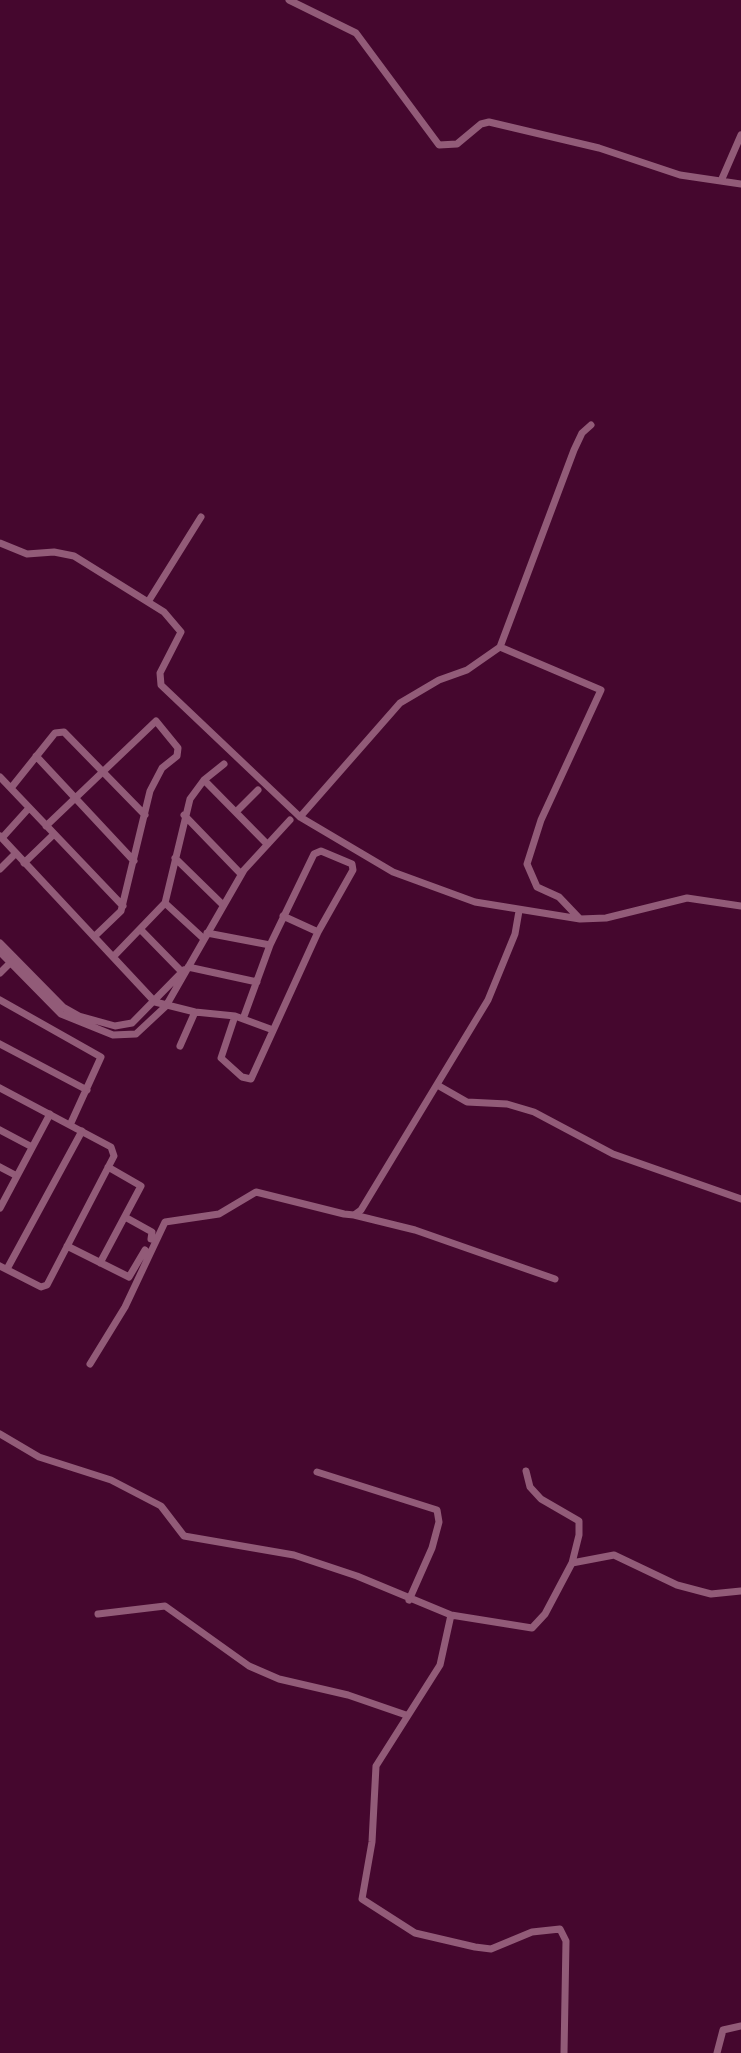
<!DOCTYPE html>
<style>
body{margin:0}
canvas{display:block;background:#45072e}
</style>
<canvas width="741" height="2053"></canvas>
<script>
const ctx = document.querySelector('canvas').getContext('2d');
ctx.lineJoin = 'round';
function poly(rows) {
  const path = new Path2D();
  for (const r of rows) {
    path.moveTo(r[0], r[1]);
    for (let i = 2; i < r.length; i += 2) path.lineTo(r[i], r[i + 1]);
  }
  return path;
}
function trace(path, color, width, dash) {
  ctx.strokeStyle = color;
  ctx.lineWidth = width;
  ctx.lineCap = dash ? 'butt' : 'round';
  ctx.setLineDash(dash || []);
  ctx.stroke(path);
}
const minor = poly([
 [289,0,356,33,439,145,457,144,481,124,489,122,599,148,680,175,741,184],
 [721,181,741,135],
 [0,543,27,554,54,552,74,556,164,612,181,632,160,673,161,685,300,817,393,872,475,902,580,919,606,918,687,898,741,906],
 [148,602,201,517],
 [500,647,601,690,541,820,527,864,537,887,559,897,579,918],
 [36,756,134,861],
 [0,777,123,906],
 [204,780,267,844],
 [11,788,55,733,64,732,145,815],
 [236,812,258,790],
 [184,815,241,874],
 [300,817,400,703,439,680,467,670,500,647,574,450,582,433,591,425],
 [46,826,156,721,178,748,177,756,162,768,150,791,121,911,95,936],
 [0,836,155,1002,195,1012,235,1016,273,1030],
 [2,838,29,808],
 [175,858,222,904],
 [24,863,53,835],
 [0,869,16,853],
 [165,903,204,939],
 [283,916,318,932],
 [140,929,183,973],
 [207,933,270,945],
 [0,943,63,1007,79,1016,115,1026,132,1023,184,970],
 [0,952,61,1014,113,1035,136,1034,166,1006,244,870,290,820],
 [113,957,165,903,190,799,204,780,224,764],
 [188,967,257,982],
 [0,973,13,960],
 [0,1000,101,1057,70,1125],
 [235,1016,221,1058,242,1077,251,1079,318,932,353,870,352,864,321,851,314,854,270,945,243,1019],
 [0,1044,87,1090],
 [180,1046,195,1012],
 [439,1086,467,1102,507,1104,534,1112,613,1154,741,1199],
 [0,1088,111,1147,114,1156,47,1285,41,1287,0,1266],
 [0,1130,32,1147],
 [0,1167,17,1176],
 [0,1208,50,1114],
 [354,1215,415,1230,555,1279],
 [125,1217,152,1232,151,1239],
 [67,1246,129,1277,145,1250],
 [100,1263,141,1186,108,1167],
 [7,1269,82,1131],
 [90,1364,125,1307,165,1222,219,1214,256,1192,344,1214,354,1215,361,1210,488,1000,515,934,519,911],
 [0,1434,39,1457,111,1480,161,1506,184,1536,294,1555,357,1576,451,1615,532,1628,545,1614,572,1563,614,1555,677,1585,711,1594,741,1591],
 [526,1471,530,1487,541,1499,579,1521,579,1535,572,1563],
 [317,1472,437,1510,439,1522,432,1548,409,1600],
 [98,1614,165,1606,249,1666,279,1679,348,1695,406,1715],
 [451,1615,440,1665,376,1766,372,1842,362,1899,415,1933,475,1947,491,1949,532,1932,560,1929,566,1941,564,2053],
 [717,2053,723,2030,741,2026]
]);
trace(minor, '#925b78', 7);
</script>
